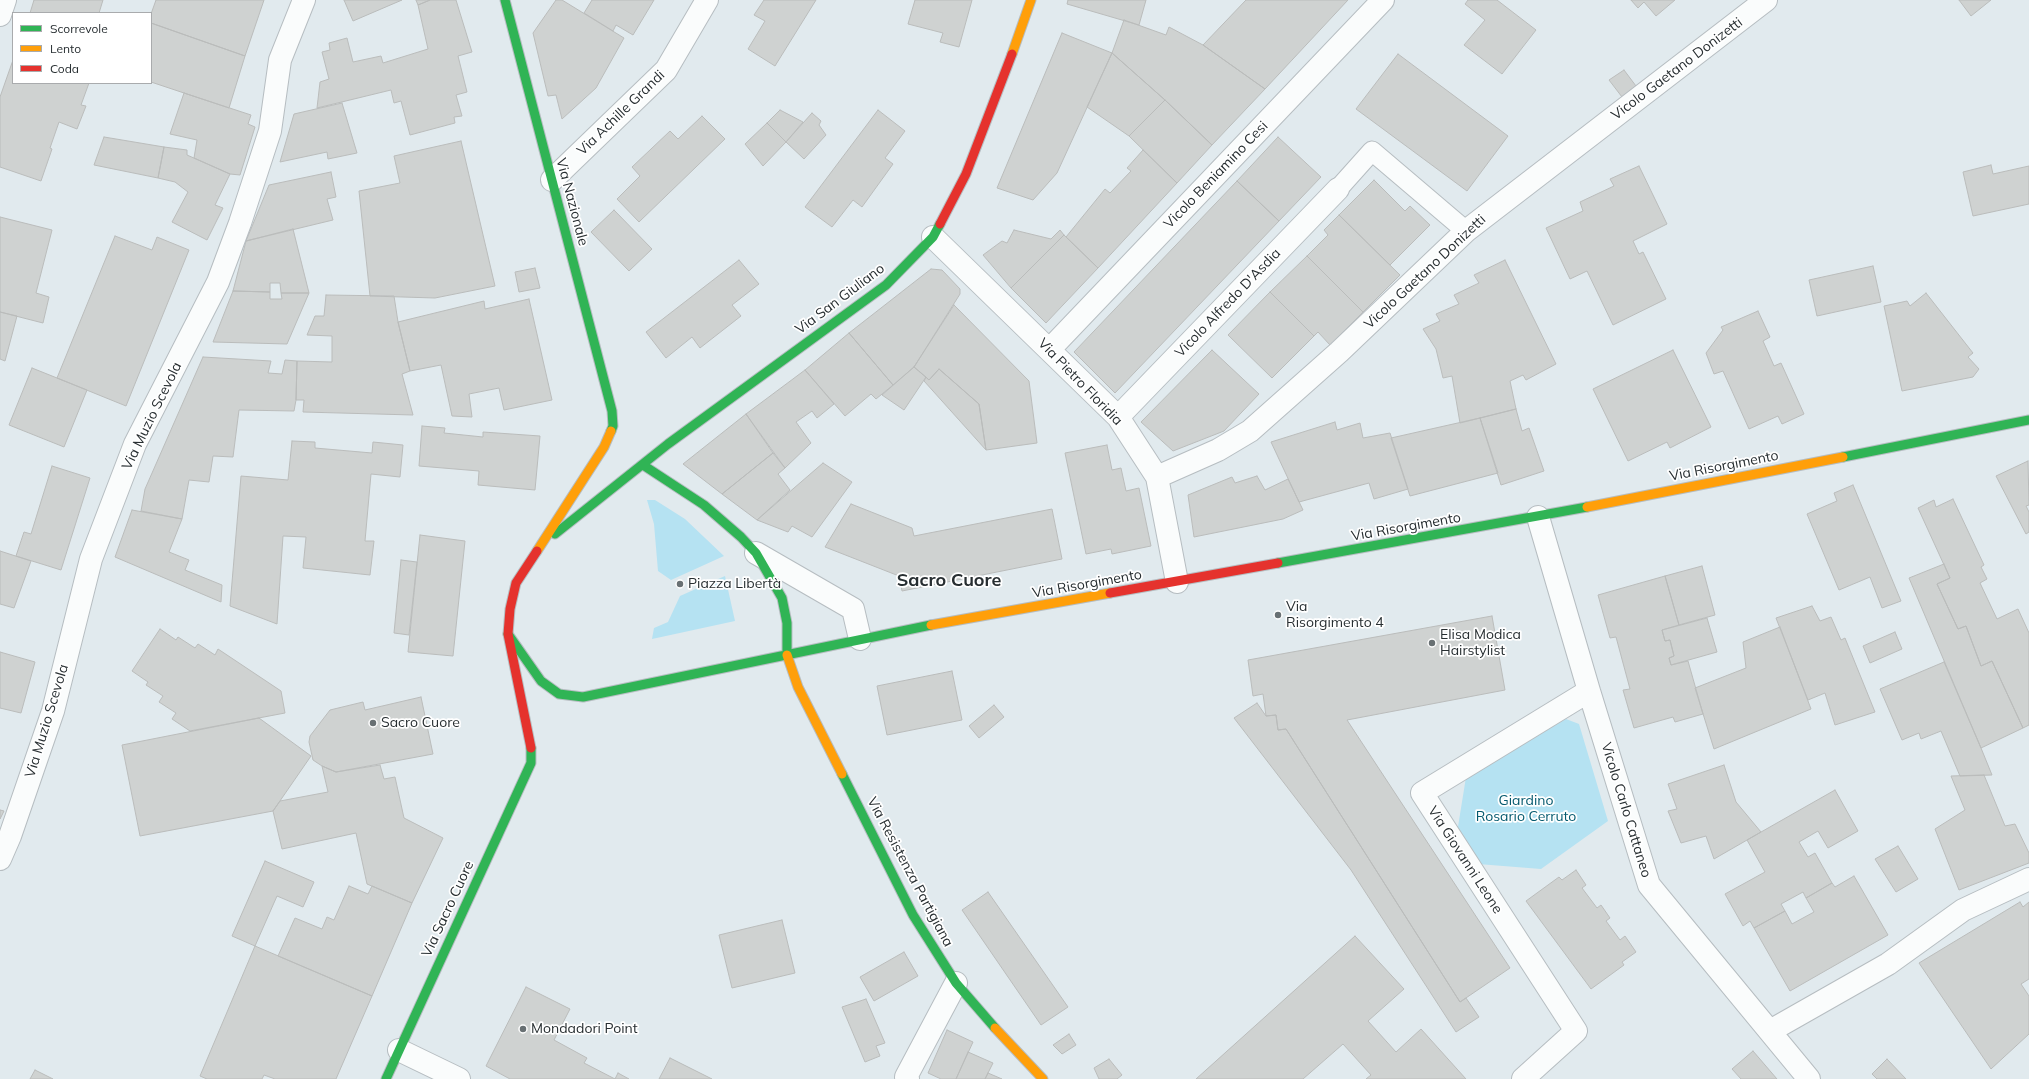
<!DOCTYPE html>
<meta charset="utf-8">
<style>
body{margin:0}
#map{position:relative;width:2029px;height:1079px;overflow:hidden;background:#e1eaee;font-family:Mulish,sans-serif}
canvas{display:block}
.legend{position:absolute;left:12px;top:12px;width:140px;height:72px;box-sizing:border-box;background:#fff;border:1px solid #a9abad;margin:0;padding:5px 7px;list-style:none;font-size:12px;color:#272e31}
.legend li{display:flex;align-items:center;gap:8px;height:20px}
.legend b{width:20px;border:1px solid #a9abad}
</style>
<div id="map">
<canvas width="2029" height="1079"></canvas>
<ul class="legend">
<li><b style="height:5px;background:#30b455"></b>Scorrevole</li>
<li><b style="height:5px;background:#ff9f0a"></b>Lento</li>
<li><b style="height:5px;background:#e5322d"></b>Coda</li>
</ul>
</div>
<script>
const ctx = document.querySelector('canvas').getContext('2d');
ctx.lineJoin = 'round';
function fillPath(path, color) {
  ctx.fillStyle = color;
  ctx.fill(path, 'evenodd');
}
function poly(rows) {
  const path = new Path2D();
  for (const r of rows) {
    path.moveTo(r[0], r[1]);
    for (let i = 2; i < r.length; i += 2) path.lineTo(r[i], r[i + 1]);
  }
  return path;
}
function trace(path, color, width, dash) {
  ctx.strokeStyle = color;
  ctx.lineWidth = width;
  ctx.lineCap = dash ? 'butt' : 'round';
  ctx.setLineDash(dash || []);
  ctx.stroke(path);
}
function write(font, color, halo, rows, align = 'center') {
  ctx.font = font + ' Mulish,sans-serif';
  ctx.lineWidth = 3.5;
  ctx.setLineDash([]);
  ctx.textBaseline = 'middle';
  ctx.strokeStyle = halo;
  ctx.fillStyle = color;
  for (const [text, x, y, turn = 0] of rows) {
    ctx.save();
    ctx.translate(x, y);
    ctx.rotate((+turn || 0) * Math.PI / 180);
    ctx.textAlign = isNaN(turn) ? turn : align;
    if (halo) ctx.strokeText(text, 0, 0);
    ctx.fillText(text, 0, 0);
    ctx.restore();
  }
}
const green = poly([
 [647,500,655,500,685,519,724,556,671,580,658,571,654,524],
 [725,576,735,621,652,639,654,628,668,622,680,596],
 [1566,719,1579,724,1608,821,1541,869,1478,864,1457,833,1466,777]
]);
const building = poly([
 [34,0,103,0,99,13,30,13,34,0],
 [156,0,264,0,245,56,151,23,151,14,156,0],
 [344,0,402,0,353,21,344,0],
 [416,0,430,0,418,5,416,0],
 [430,0,456,0,472,52,458,56,467,92,456,95,462,116,454,117,455,123,410,135,401,101,394,103,391,90,317,108,320,82,329,79,322,52,330,50,329,43,347,38,353,62,381,56,383,63,428,49,418,5,430,0],
 [556,0,562,0,624,38,596,88,562,119,556,95,548,96,533,33,556,0],
 [592,0,654,0,633,35,616,25,613,31,584,13,592,0],
 [764,0,816,0,775,66,748,49,765,21,754,15,764,0],
 [915,0,972,0,959,47,940,42,943,33,908,24,915,0],
 [1068,0,1146,0,1139,25,1067,4,1068,0],
 [1246,0,1348,0,1265,89,1203,45,1246,0],
 [1468,0,1497,0,1536,30,1502,74,1464,45,1485,20,1465,4,1468,0],
 [1631,0,1675,0,1656,16,1644,2,1638,8,1631,0],
 [1959,0,1991,0,1971,16,1959,0],
 [1124,20,1166,35,1169,27,1203,45,1265,89,1212,145,1165,100,1112,53,1124,20],
 [151,23,245,56,229,108,151,82,151,23],
 [1062,33,1112,53,1057,173,1033,200,997,188,1062,33],
 [1112,53,1165,100,1129,136,1087,107,1112,53],
 [1398,54,1508,136,1467,191,1356,109,1398,54],
 [13,60,13,83,89,83,81,105,86,106,77,129,59,122,50,148,52,149,41,181,0,167,0,97,13,60],
 [1624,70,1636,86,1622,97,1609,80,1624,70],
 [184,93,251,115,248,124,255,127,240,175,230,174,194,158,197,140,170,134,184,93],
 [1165,100,1212,145,1177,183,1129,136,1165,100],
 [342,103,357,153,328,159,327,152,280,162,294,114,342,103],
 [780,110,803,122,786,142,767,123,780,110],
 [878,110,905,131,885,158,893,164,862,207,853,200,832,227,805,207,878,110],
 [812,113,821,121,819,125,826,135,804,159,786,142,812,113],
 [702,116,725,139,639,222,617,199,640,176,632,167,670,131,678,139,702,116],
 [767,123,786,142,763,166,745,144,767,123],
 [104,137,164,147,158,178,94,165,104,137],
 [1278,137,1321,177,1279,221,1237,181,1278,137],
 [461,141,495,286,435,298,370,296,359,191,400,183,394,156,461,141],
 [164,147,187,150,187,155,230,174,215,205,223,208,207,240,172,222,188,192,175,182,158,178,164,147],
 [1143,150,1177,183,1098,268,1066,237,1105,189,1110,193,1131,171,1127,168,1143,150],
 [1991,165,1993,174,2029,166,2029,204,1973,216,1963,172,1991,165],
 [1639,166,1667,224,1633,241,1639,254,1643,252,1666,299,1613,325,1587,271,1570,279,1546,228,1583,211,1580,202,1614,186,1610,179,1639,166],
 [331,172,336,197,327,199,333,220,246,241,269,185,331,172],
 [1374,180,1405,211,1410,206,1430,225,1390,265,1339,215,1374,180],
 [1237,181,1279,221,1115,393,1074,352,1237,181],
 [614,210,652,249,629,271,591,232,614,210],
 [1339,215,1400,275,1363,312,1307,256,1328,235,1324,230,1339,215],
 [0,217,52,230,36,293,49,297,43,323,0,312,0,217],
 [293,229,309,293,281,293,280,283,270,283,270,292,233,291,246,241,293,229],
 [1014,230,1051,239,1060,230,1064,235,1011,288,983,255,1002,241,1007,243,1014,230],
 [1064,235,1098,268,1046,323,1011,288,1064,235],
 [115,236,152,250,157,237,189,250,126,406,57,378,115,236],
 [1307,256,1363,312,1330,345,1318,332,1314,336,1270,292,1307,256],
 [739,260,759,284,732,305,741,316,700,348,692,337,666,358,646,332,739,260],
 [1505,260,1556,364,1526,380,1523,375,1510,381,1516,409,1460,423,1452,376,1443,378,1436,349,1423,329,1440,321,1436,314,1459,304,1454,295,1479,283,1474,275,1505,260],
 [1873,266,1881,302,1817,316,1809,280,1873,266],
 [535,268,540,288,519,292,515,272,535,268],
 [931,269,942,270,960,289,960,294,914,367,893,385,849,333,931,269],
 [233,291,270,292,270,299,282,299,281,293,309,293,287,344,213,342,233,291],
 [1270,292,1314,336,1272,378,1228,335,1270,292],
 [1926,293,1973,353,1968,357,1979,369,1973,377,1902,391,1884,306,1907,301,1910,306,1926,293],
 [326,295,394,296,398,322,410,371,402,374,413,415,303,412,304,400,296,400,297,361,332,362,332,336,307,335,315,316,324,316,326,295],
 [529,299,552,400,504,410,499,388,469,394,472,417,452,416,441,365,410,371,398,322,484,301,485,309,529,299],
 [954,305,1029,381,1037,443,986,450,979,404,939,369,929,380,914,367,954,305],
 [1758,311,1770,337,1763,341,1774,366,1781,363,1804,414,1782,424,1778,416,1749,429,1723,371,1714,374,1706,353,1723,330,1721,327,1758,311],
 [0,312,17,316,5,361,0,359,0,312],
 [849,333,893,385,876,399,871,394,845,416,805,370,849,333],
 [1212,350,1259,394,1224,431,1173,451,1141,422,1212,350],
 [1673,350,1711,427,1670,448,1667,442,1628,461,1593,389,1673,350],
 [203,357,271,361,268,373,282,374,285,360,297,361,296,400,294,411,239,410,233,457,213,456,209,482,189,480,182,519,141,511,145,489,203,357],
 [914,367,926,377,904,410,882,395,914,367],
 [32,368,87,390,64,447,9,425,32,368],
 [939,369,979,404,986,450,924,381,926,377,929,380,939,369],
 [805,370,834,404,817,418,812,411,796,422,811,443,785,468,746,414,805,370],
 [1516,409,1522,431,1529,428,1544,471,1501,485,1480,418,1516,409],
 [746,414,773,453,722,494,683,464,746,414],
 [1480,418,1498,473,1410,496,1391,438,1480,418],
 [1335,422,1337,430,1360,423,1363,438,1390,433,1408,489,1374,499,1369,483,1299,502,1271,442,1335,422],
 [422,426,445,428,444,433,483,437,483,432,540,436,535,490,478,485,479,471,419,466,422,426],
 [292,441,315,442,315,448,372,453,373,442,403,445,400,477,371,474,365,541,374,541,370,575,303,568,306,537,283,536,277,624,230,606,241,476,288,480,292,441],
 [1107,445,1112,470,1121,468,1126,491,1139,488,1151,546,1112,554,1111,549,1086,554,1065,453,1107,445],
 [773,453,785,468,778,474,790,490,757,520,722,494,773,453],
 [2028,461,2029,505,2026,506,2029,512,2029,532,2026,534,1996,476,2028,461],
 [823,463,852,482,812,537,792,526,788,532,757,520,823,463],
 [52,466,90,478,61,570,16,556,24,532,31,534,52,466],
 [1257,476,1265,490,1288,479,1303,510,1283,519,1194,537,1188,495,1232,477,1235,483,1257,476],
 [1853,485,1901,601,1882,608,1870,577,1839,590,1807,514,1837,501,1834,493,1853,485],
 [1953,499,1984,565,1981,567,1987,579,1980,583,1997,619,2018,609,2029,633,2029,725,2023,728,1992,661,1981,666,1966,626,1958,629,1937,584,1950,578,1918,508,1934,500,1936,507,1953,499],
 [851,504,912,528,914,536,1052,509,1062,559,902,591,899,576,825,547,851,504],
 [132,510,182,519,169,552,189,560,185,570,222,585,221,602,115,557,132,510],
 [420,535,465,541,453,656,408,652,420,535],
 [0,551,31,561,14,608,0,604,0,551],
 [401,560,417,562,409,635,394,633,401,560],
 [1944,564,1950,578,1937,584,1958,629,1966,626,1981,666,1992,661,2023,728,1981,748,1909,578,1944,564],
 [1702,566,1715,615,1679,625,1665,576,1702,566],
 [1665,576,1679,625,1662,630,1665,641,1670,640,1674,656,1669,658,1671,665,1688,661,1703,714,1675,722,1673,717,1634,728,1623,690,1630,689,1616,637,1610,638,1598,595,1665,576],
 [1812,606,1820,621,1831,617,1841,640,1845,638,1875,712,1835,725,1825,693,1808,700,1776,618,1812,606],
 [1492,616,1505,690,1347,720,1510,968,1460,1002,1286,729,1278,730,1276,715,1266,716,1263,694,1253,696,1248,660,1492,616],
 [1707,618,1717,652,1671,665,1669,658,1674,656,1670,640,1665,641,1662,630,1707,618],
 [1780,627,1811,709,1714,749,1695,688,1746,668,1743,642,1780,627],
 [160,629,176,640,178,637,195,648,198,644,215,655,218,649,281,691,285,713,190,731,172,719,176,713,159,702,163,696,146,685,148,682,132,671,160,629],
 [1895,632,1902,649,1870,663,1863,646,1895,632],
 [0,652,35,662,21,713,0,708,0,652],
 [1944,662,1981,748,1992,775,1960,776,1941,731,1921,739,1919,733,1902,740,1880,689,1944,662],
 [952,671,962,720,887,735,877,686,952,671],
 [421,697,433,754,336,772,322,766,313,760,309,742,310,736,330,710,363,702,365,710,421,697],
 [1257,703,1266,716,1276,715,1278,730,1286,729,1460,1002,1466,998,1479,1017,1456,1032,1351,870,1234,718,1257,703],
 [994,705,1004,717,979,738,969,726,994,705],
 [259,718,311,756,273,811,140,836,122,745,259,718],
 [380,765,384,779,395,777,404,818,443,838,412,903,367,884,356,833,282,849,273,811,280,801,328,792,322,766,336,772,380,765],
 [1724,765,1736,802,1761,832,1714,859,1706,836,1681,843,1668,811,1677,809,1668,784,1724,765],
 [1984,775,2005,826,2015,824,2029,853,2029,863,1959,890,1935,829,1965,810,1951,776,1984,775],
 [1835,790,1858,831,1828,848,1818,831,1799,842,1808,857,1815,853,1832,883,1806,898,1803,892,1781,904,1785,911,1754,928,1750,921,1743,926,1725,894,1765,872,1747,840,1835,790],
 [0,810,4,811,0,819,0,810],
 [1898,846,1918,879,1896,892,1875,859,1898,846],
 [265,861,314,882,303,907,277,896,255,946,232,936,265,861],
 [1576,870,1586,885,1582,888,1597,908,1601,905,1610,918,1606,921,1620,940,1625,936,1636,952,1622,962,1624,965,1591,989,1526,901,1559,877,1562,880,1576,870],
 [1854,876,1888,935,1790,991,1754,928,1785,911,1792,924,1814,912,1806,898,1832,883,1835,887,1854,876],
 [349,886,368,894,372,886,412,903,372,996,278,956,295,918,322,929,327,917,334,920,349,886],
 [988,892,1068,1007,1041,1025,962,910,988,892],
 [2020,902,2023,907,2029,902,2029,979,2021,984,2029,996,2029,1034,1991,1069,1919,963,2020,902],
 [782,920,795,973,732,988,719,935,782,920],
 [1355,936,1404,989,1368,1021,1396,1052,1421,1029,1466,1079,1366,1079,1371,1075,1343,1044,1303,1079,1196,1079,1355,936],
 [255,946,372,996,336,1079,275,1079,264,1075,262,1079,207,1079,200,1076,255,946],
 [904,952,918,976,874,1001,860,977,904,952],
 [526,987,570,1009,554,1040,587,1058,584,1063,615,1079,510,1079,486,1066,526,987],
 [866,999,885,1043,876,1046,880,1056,865,1062,842,1007,866,999],
 [947,1030,973,1042,956,1079,941,1079,928,1073,947,1030],
 [1069,1034,1076,1045,1062,1054,1053,1045,1069,1034],
 [1753,1051,1777,1079,1741,1079,1732,1069,1753,1051],
 [968,1052,993,1063,985,1079,956,1079,968,1052],
 [670,1058,712,1079,659,1079,670,1058],
 [1109,1059,1122,1075,1117,1079,1099,1079,1094,1068,1109,1059],
 [1887,1059,1906,1079,1877,1079,1872,1074,1887,1059],
 [35,1070,53,1079,30,1079,35,1070],
 [618,1073,629,1079,615,1079,618,1073],
 [988,1073,1002,1079,985,1079,988,1073]
]);
const lane = poly([
 [1338,189,1372,151,1466,231]
]);
const street = poly([
 [0,15,5,0],
 [552,180,666,70,707,0],
 [933,237,1118,417,1157,477,1177,582],
 [1050,349,1383,0],
 [1118,417,1338,189],
 [1157,477,1218,450,1250,431,1339,352,1466,231,1766,0],
 [1538,517,1589,691,1649,885,1809,1079],
 [756,553,853,609,860,639],
 [0,859,10,836,53,711,91,559,135,444,218,282,240,223,270,131,280,60,304,0],
 [1770,1031,1888,964,1963,910,2029,879],
 [399,1050,459,1079],
 [908,1079,906,1077,956,983],
 [1523,1079,1576,1031,1422,793,1589,691]
]);
const fast = poly([
 [505,0,612,411,613,426,611,431],
 [1843,457,2029,420],
 [643,465,704,505,741,537,756,553,782,598,787,623,787,655],
 [555,534,668,444,886,285,933,237,940,224],
 [1278,563,1587,507],
 [508,634,541,681,559,694,583,697,931,625],
 [842,774,913,915,956,983,995,1028],
 [386,1079,531,763,531,748]
]);
const slow = poly([
 [1012,54,1031,0],
 [1587,507,1843,457],
 [537,551,604,447,611,431],
 [931,625,1110,593],
 [787,655,798,687,842,774],
 [995,1028,1043,1079]
]);
const jam = poly([
 [940,224,966,174,1012,54],
 [1110,593,1278,563],
 [531,748,508,634,510,609,516,583,537,551]
]);
const markers = [
 [680,584,4,"#687073"],
 [1278,615,4,"#687073"],
 [1432,643,4,"#687073"],
 [373,723,4,"#687073"],
 [523,1029,4,"#687073"]
];
const streetNames = [
 ["Vicolo Gaetano Donizetti",1677,69,-37],
 ["Via Achille Grandi",621,113,-44],
 ["Vicolo Beniamino Cesi",1216,175,-46],
 ["Via Nazionale",572,202,75],
 ["Vicolo Gaetano Donizetti",1425,272,-43],
 ["Via San Giuliano",840,299,-37],
 ["Vicolo Alfredo D'Asdia",1228,303,-46],
 ["Via Pietro Floridia",1080,382,46],
 ["Via Muzio Scevola",152,416,-64],
 ["Via Risorgimento",1724,466,-11],
 ["Via Risorgimento",1406,527,-10],
 ["Via Risorgimento",1087,584,-10],
 ["Via Muzio Scevola",47,721,-73],
 ["Vicolo Carlo Cattaneo",1626,810,73],
 ["Via Giovanni Leone",1465,860,57],
 ["Via Resistenza Partigiana",910,872,62],
 ["Via Sacro Cuore",448,909,-65]
];
const poiNames = [
 ["Piazza Libertà",688,584],
 ["Via",1286,607],
 ["Risorgimento 4",1286,623],
 ["Elisa Modica",1440,635],
 ["Hairstylist",1440,651],
 ["Sacro Cuore",381,723],
 ["Mondadori Point",531,1029]
];
const parkNames = [
 ["Giardino",1526,801],
 ["Rosario Cerruto",1526,817]
];
const districtNames = [
 ["Sacro Cuore",949,581]
];
fillPath(green, '#b5e2f2');
fillPath(building, '#cfd2d1');
trace(building, '#babcbb', 1);
trace(lane, '#b6bdc1', 21);
trace(street, '#b6bdc1', 24);
trace(fast, '#b6bdc1', 11);
trace(slow, '#b6bdc1', 11);
trace(jam, '#b6bdc1', 11);
trace(lane, '#fafcfc', 19);
trace(street, '#fafcfc', 22);
trace(fast, '#30b455', 9);
trace(slow, '#ff9f0a', 9);
trace(jam, '#e5322d', 9);
for (const [x, y, r, color] of markers) {
  const dot = new Path2D();
  dot.arc(x, y, r, 0, 2 * Math.PI);
  ctx.fillStyle = color;
  ctx.fill(dot);
  trace(dot, '#fff', 1.5);
}
write('14px', '#272e31', '#fff', streetNames);
write('14px', '#272e31', '#fff', poiNames, 'left');
write('14px', '#04596e', '#fff', parkNames);
write('bold 18px', '#272e31', '#fff', districtNames);
</script>
